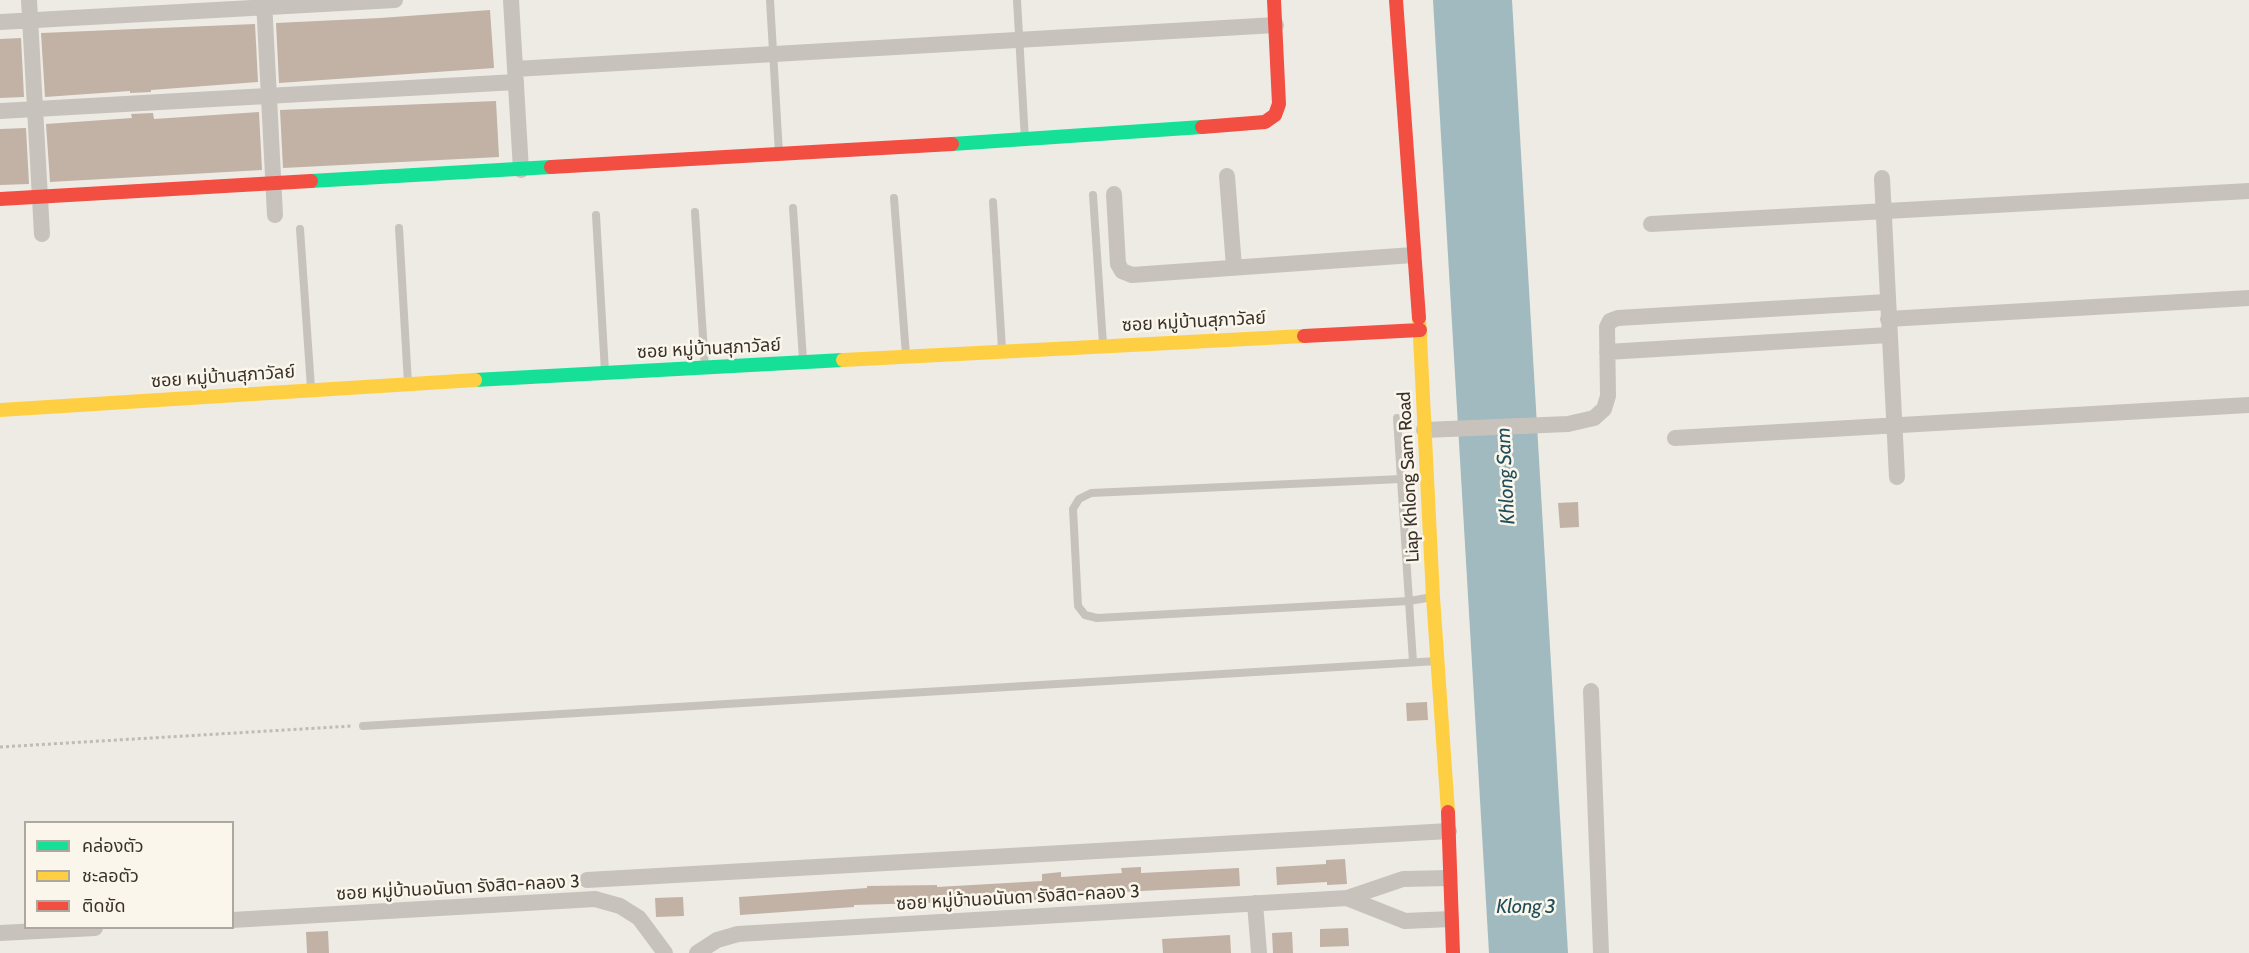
<!DOCTYPE html>
<meta charset="utf-8">
<style>
body{margin:0}
#map{position:relative;width:2249px;height:953px;overflow:hidden;background:#eeebe4;font-family:Cabin,"Noto Sans Thai",sans-serif}
canvas{display:block}
.legend{position:absolute;left:24px;top:821px;width:210px;height:108px;box-sizing:border-box;background:#faf6eb;border:2px solid #ada79e;margin:0;padding:8px 10px;list-style:none;font-size:18px;color:#39312a}
.legend li{display:flex;align-items:center;gap:12px;height:30px}
.legend b{width:30px;border:2px solid #ada79e}
</style>
<div id="map">
<canvas width="2249" height="953"></canvas>
<ul class="legend">
<li><b style="height:8px;background:#16e098"></b>คล่องตัว</li>
<li><b style="height:8px;background:#ffcf43"></b>ชะลอตัว</li>
<li><b style="height:8px;background:#f24e42"></b>ติดขัด</li>
</ul>
</div>
<script>
const ctx = document.querySelector('canvas').getContext('2d');
ctx.lineJoin = 'round';
function fillPath(path, color) {
  ctx.fillStyle = color;
  ctx.fill(path, 'evenodd');
}
function poly(rows) {
  const path = new Path2D();
  for (const r of rows) {
    path.moveTo(r[0], r[1]);
    for (let i = 2; i < r.length; i += 2) path.lineTo(r[i], r[i + 1]);
  }
  return path;
}
function trace(path, color, width, dash) {
  ctx.strokeStyle = color;
  ctx.lineWidth = width;
  ctx.lineCap = dash ? 'butt' : 'round';
  ctx.setLineDash(dash || []);
  ctx.stroke(path);
}
function write(font, color, halo, rows, align = 'center') {
  ctx.font = font + ' Cabin,"Noto Sans Thai",sans-serif';
  ctx.lineWidth = 5;
  ctx.setLineDash([]);
  ctx.textBaseline = 'middle';
  ctx.strokeStyle = halo;
  ctx.fillStyle = color;
  for (const [text, x, y, turn = 0] of rows) {
    ctx.save();
    ctx.translate(x, y);
    ctx.rotate((+turn || 0) * Math.PI / 180);
    ctx.textAlign = isNaN(turn) ? turn : align;
    if (halo) ctx.strokeText(text, 0, 0);
    ctx.fillText(text, 0, 0);
    ctx.restore();
  }
}
const water = poly([
 [1433,0,1512,0,1568,953,1489,953]
]);
const building = poly([
 [490,10,494,68,279,83,276,23,380,18],
 [255,24,258,82,151,90,151,92,130,93,130,91,45,97,41,33],
 [21,38,24,97,0,98,0,39],
 [496,101,499,157,283,168,280,110],
 [259,112,262,170,50,182,46,124,132,118,131,114,153,113,154,119],
 [26,128,29,184,0,185,0,129],
 [1578,502,1579,527,1560,528,1558,503],
 [1427,702,1428,720,1407,721,1406,703],
 [1345,859,1347,884,1327,885,1327,882,1277,885,1276,867,1326,864,1326,860],
 [1141,867,1141,873,1239,868,1240,886,1062,895,1063,898,959,905,959,902,854,905,854,907,740,915,739,897,867,888,867,886,937,885,937,887,1042,881,1042,874,1061,872,1061,877,1122,873,1121,868],
 [683,897,684,916,656,917,655,898],
 [1348,928,1349,946,1320,947,1320,929],
 [328,931,329,953,307,953,306,932],
 [1292,932,1293,953,1273,953,1272,933],
 [1230,935,1231,953,1163,953,1162,939]
]);
const path = poly([
 [0,747,352,726]
]);
const lane = poly([
 [770,0,779,154],
 [1017,0,1025,140],
 [1093,195,1103,344],
 [894,198,906,355],
 [993,202,1002,349],
 [793,208,803,360],
 [695,212,705,368],
 [596,215,605,372],
 [399,228,408,384],
 [300,229,311,388],
 [1397,418,1413,662],
 [1401,479,1091,493,1079,499,1073,509,1078,606,1085,615,1097,618,1409,601,1433,597],
 [363,726,1437,661]
]);
const street = poly([
 [29,0,42,234],
 [264,0,275,215],
 [511,0,521,170],
 [0,22,395,0],
 [515,69,1276,25],
 [0,111,516,82],
 [1227,176,1234,267],
 [1882,178,1897,477],
 [1114,194,1118,264,1122,271,1132,275,1413,255],
 [1651,224,2249,191],
 [1888,319,2249,298],
 [1607,352,1889,335],
 [1424,430,1568,424,1594,418,1604,409,1608,396,1607,327,1610,321,1618,318,1887,302],
 [1675,438,2249,405],
 [1591,691,1601,953],
 [587,880,1449,831],
 [1347,898,1405,921,1451,919],
 [1255,903,1259,953],
 [232,920,595,899,620,906,639,918,665,953],
 [0,933,95,928],
 [697,953,717,940,738,934,1347,898,1403,879,1449,878]
]);
const fast = poly([
 [952,144,1202,127],
 [311,181,551,167],
 [475,380,843,360]
]);
const slow = poly([
 [1419,318,1433,597,1448,812],
 [843,360,1304,336],
 [0,410,475,380]
]);
const jam = poly([
 [1396,0,1419,318],
 [1202,127,1265,122,1275,115,1279,104,1274,0],
 [551,167,952,144],
 [0,199,311,181],
 [1304,336,1420,330],
 [1448,812,1453,953]
]);
const streetNames = [
 ["ซอย หมู่บ้านสุภาวัลย์",1194,322,-3],
 ["ซอย หมู่บ้านสุภาวัลย์",709,349,-3],
 ["ซอย หมู่บ้านสุภาวัลย์",223,377,-4],
 ["Liap Khlong Sam Road",1409,477,-93],
 ["ซอย หมู่บ้านอนันดา รังสิต-คลอง 3",458,888,-3],
 ["ซอย หมู่บ้านอนันดา รังสิต-คลอง 3",1018,898,-3]
];
const waterNames = [
 ["Khlong Sam",1506,476,-93],
 ["Klong 3",1526,907]
];
fillPath(water, '#a0bac0');
fillPath(building, '#c1b2a5');
trace(path, '#c0bbb4', 3, [3, 3]);
trace(lane, '#c7c3bc', 8);
trace(street, '#c7c3bc', 16);
trace(fast, '#16e098', 14);
trace(slow, '#ffcf43', 14);
trace(jam, '#f24e42', 14);
write('18px', '#39312a', '#faf6eb', streetNames);
write('italic 20px', '#1f4d5a', '#faf6eb', waterNames);
</script>
